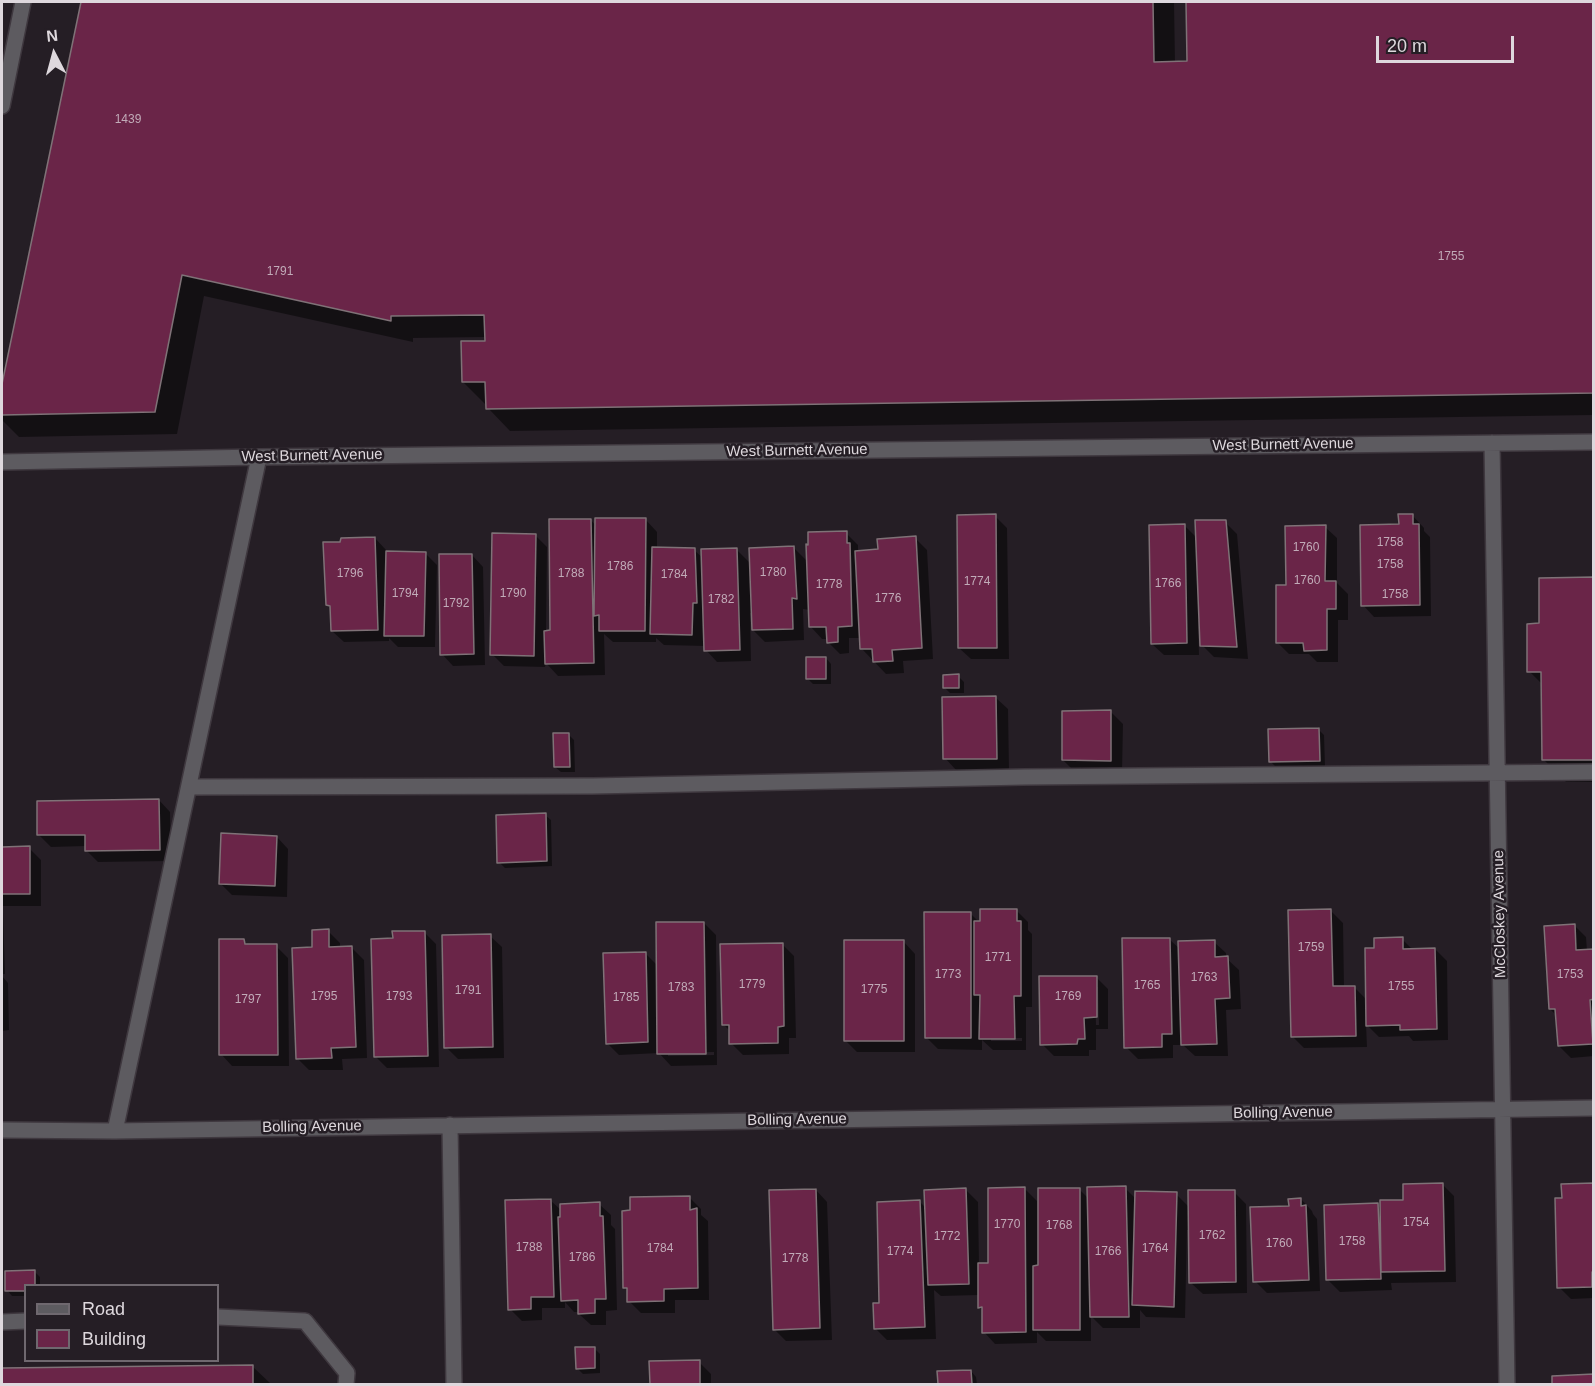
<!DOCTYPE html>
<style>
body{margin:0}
#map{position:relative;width:1595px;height:1386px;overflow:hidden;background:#251e25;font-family:Helvetica,sans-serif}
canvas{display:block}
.frame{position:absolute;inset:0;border:3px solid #ded8dd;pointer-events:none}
.legend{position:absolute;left:24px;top:1284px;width:195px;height:78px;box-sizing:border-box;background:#251e25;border:2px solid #6f686f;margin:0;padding:8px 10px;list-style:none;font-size:18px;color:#ded8dd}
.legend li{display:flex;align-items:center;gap:12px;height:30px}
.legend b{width:30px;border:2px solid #6f686f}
.north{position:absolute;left:24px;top:24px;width:60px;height:60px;-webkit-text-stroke:4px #251e25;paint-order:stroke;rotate:354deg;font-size:16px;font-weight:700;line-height:24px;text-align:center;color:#ded8dd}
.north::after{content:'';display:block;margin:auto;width:21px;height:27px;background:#ded8dd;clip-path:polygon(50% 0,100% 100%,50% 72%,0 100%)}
.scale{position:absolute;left:1376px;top:36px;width:138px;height:27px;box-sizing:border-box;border:3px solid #ded8dd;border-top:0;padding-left:8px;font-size:18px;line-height:21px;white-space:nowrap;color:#ded8dd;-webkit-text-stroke:4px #251e25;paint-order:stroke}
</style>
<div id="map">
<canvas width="1595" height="1386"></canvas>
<div class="frame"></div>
<ul class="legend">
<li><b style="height:8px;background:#5d5b60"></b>Road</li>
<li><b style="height:16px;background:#6a2548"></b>Building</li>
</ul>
<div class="north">N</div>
<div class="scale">20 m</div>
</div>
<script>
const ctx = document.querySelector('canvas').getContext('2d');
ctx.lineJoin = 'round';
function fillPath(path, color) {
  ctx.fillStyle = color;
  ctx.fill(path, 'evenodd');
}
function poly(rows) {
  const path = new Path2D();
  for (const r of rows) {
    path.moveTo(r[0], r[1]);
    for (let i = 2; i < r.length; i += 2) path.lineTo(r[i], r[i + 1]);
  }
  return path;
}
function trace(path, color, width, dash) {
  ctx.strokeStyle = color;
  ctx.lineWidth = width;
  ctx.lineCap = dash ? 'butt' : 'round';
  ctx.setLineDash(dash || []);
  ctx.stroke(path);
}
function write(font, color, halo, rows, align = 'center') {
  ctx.font = font + ' Helvetica,sans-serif';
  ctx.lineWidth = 5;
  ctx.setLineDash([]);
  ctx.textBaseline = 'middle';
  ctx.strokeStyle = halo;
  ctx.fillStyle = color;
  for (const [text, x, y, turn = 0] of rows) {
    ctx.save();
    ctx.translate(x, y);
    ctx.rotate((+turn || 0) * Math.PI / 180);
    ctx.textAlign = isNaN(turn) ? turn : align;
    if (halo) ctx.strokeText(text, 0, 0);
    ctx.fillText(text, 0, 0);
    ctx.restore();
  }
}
const shadow = poly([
 [83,2,1174,2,1175,63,1189,62,1188,2,1594,2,1594,415,510,431,488,408,488,404,485,404,463,382,486,343,486,337,413,338,413,342,204,296,177,434,19,437,2,420,2,391],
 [995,516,1007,528,1009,659,971,659,959,648],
 [1413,516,1424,528,1424,531,1430,537,1431,616,1374,617,1363,605,1400,526],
 [591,520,596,526,646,520,657,532,657,549,694,550,703,558,737,550,751,564,794,548,808,562,846,533,858,545,858,552,879,550,915,538,927,550,933,659,903,661,904,673,886,674,862,649,861,638,849,638,849,653,840,654,828,642,828,639,822,639,811,627,810,610,803,609,804,640,765,642,753,630,753,613,750,613,751,661,717,662,706,650,705,646,664,645,656,638,656,642,613,642,604,634,605,675,558,676,546,663,545,667,504,666,492,654,535,535,547,547,546,632,552,631],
 [1225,522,1237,534,1248,659,1214,657,1202,645,1201,620,1198,620,1199,655,1164,655,1152,644,1185,526,1197,538],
 [1325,527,1337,538,1337,583,1348,594,1348,620,1338,620,1338,662,1317,662,1309,654,1289,654,1277,642],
 [375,538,386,550,387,553,425,553,437,565,435,647,398,647,389,638,389,641,344,642,332,631,332,609,327,605],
 [472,555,483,567,485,665,453,666,442,654],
 [1594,578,1594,782,1566,782,1544,760,1543,685,1529,671,1541,625],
 [826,658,831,664,831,684,813,684,807,678],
 [958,676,964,682,964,693,950,693,945,688],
 [996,698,1008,709,1009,770,956,770,945,758],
 [1111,712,1123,724,1122,772,1075,772,1063,760],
 [1318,729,1324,735,1325,766,1276,767,1270,761],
 [569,735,574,740,575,772,561,772,555,767],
 [159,800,170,812,171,861,98,862,86,850,86,846,51,847,39,835],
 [545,815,551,820,552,866,505,868,499,862],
 [277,837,288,849,287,897,232,895,220,883],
 [2,848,29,848,41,860,41,906,2,906],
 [1016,910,1028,922,1028,930,1032,934,1032,1007,1026,1007,1026,1050,993,1050,982,1040,982,1050,938,1049,926,1037,970,913,981,924],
 [991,1038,1022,1038,1022,1041,991,1041],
 [1331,911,1343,923,1344,987,1354,987,1367,1000,1376,949,1402,939,1413,950,1435,949,1447,961,1448,1040,1413,1041,1409,1036,1379,1037,1366,1024,1367,1047,1304,1048,1292,1036],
 [2,912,3,913,5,974,2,974],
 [704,923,716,935,717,1065,671,1066,659,1053,619,1055,607,1043,645,953,658,966],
 [714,1052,714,1055,668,1056,668,1053],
 [1574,925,1586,937,1587,951,1594,950,1594,1056,1571,1058,1559,1046,1557,1016,1550,1009],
 [328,931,340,943,340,948,352,948,364,960,367,1058,342,1059,343,1070,309,1070,297,1058,314,949],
 [424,932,436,944,439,1067,387,1068,375,1056],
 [490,936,502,947,504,1058,458,1059,446,1047],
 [1169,939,1180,949,1214,942,1226,953,1226,958,1239,970,1241,1009,1226,1010,1228,1056,1195,1056,1183,1045,1173,1045,1173,1058,1138,1059,1126,1047],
 [244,941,249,946,276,946,288,958,289,1066,232,1066,221,1054],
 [904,942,915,954,915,1052,857,1052,845,1040],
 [782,944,794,956,796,1038,789,1038,789,1054,743,1055,731,1043,731,1032,723,1024],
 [2,976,8,983,9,1030,2,1031],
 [1096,977,1108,989,1108,1029,1096,1029,1096,1050,1089,1050,1089,1056,1054,1056,1042,1044],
 [1095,987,1098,987,1099,1025,1096,1025],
 [1443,1185,1454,1196,1456,1282,1391,1283,1392,1290,1340,1292,1328,1280,1377,1205,1382,1209,1404,1202],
 [1594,1185,1594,1298,1571,1299,1559,1287,1563,1199],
 [1125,1188,1136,1199,1176,1194,1190,1208,1234,1192,1246,1204,1247,1293,1203,1294,1191,1283,1190,1230,1187,1230,1185,1318,1146,1317,1140,1310,1140,1328,1103,1328,1091,1316,1091,1341,1046,1341,1037,1332,1037,1343,995,1344,984,1332,983,1311,979,1307,979,1295,941,1296,934,1290,936,1339,887,1340,875,1328,881,1304,920,1202,926,1208,966,1190,978,1202,979,1264,990,1264,1025,1189,1037,1201,1037,1267,1040,1267,1079,1189,1089,1199],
 [816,1190,827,1202,832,1340,786,1341,774,1329],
 [689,1197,701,1209,701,1215,708,1221,709,1300,675,1300,675,1313,641,1313,629,1301,629,1292,624,1287,632,1212],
 [1301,1199,1312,1211,1313,1214,1317,1219,1320,1291,1267,1293,1255,1281,1291,1208],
 [550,1200,562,1211,599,1204,611,1215,611,1225,615,1229,617,1310,606,1311,606,1325,591,1325,579,1314,579,1312,574,1312,565,1302,565,1308,542,1308,542,1320,522,1321,510,1309],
 [34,1271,40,1277,40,1286,26,1286,26,1296,12,1296,7,1290],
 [594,1348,600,1354,600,1373,583,1374,577,1368],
 [651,1362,699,1362,711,1374,711,1384,651,1384],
 [252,1366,271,1384,2,1384,2,1370],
 [971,1371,976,1377,977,1384,939,1384,939,1372],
 [1594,1375,1594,1384,1554,1384,1553,1377]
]);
const building = poly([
 [81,2,1153,2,1154,62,1187,61,1186,2,1594,2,1594,393,486,409,485,382,462,382,461,341,485,341,484,315,391,316,391,321,182,275,155,412,2,415,2,384,81,2],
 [996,514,997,648,958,648,957,515,996,514],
 [1398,514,1413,514,1413,524,1419,524,1420,605,1361,606,1360,525,1399,524,1398,514],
 [595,518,646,518,645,631,599,631,599,615,594,616,595,518],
 [549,519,591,519,594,663,545,664,544,631,550,630,549,519],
 [1195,520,1226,520,1237,647,1200,646,1195,520],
 [1185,524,1187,643,1151,644,1149,525,1185,524],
 [1326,525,1325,581,1336,581,1336,609,1327,609,1327,650,1304,651,1303,643,1276,643,1276,585,1286,585,1285,526,1326,525],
 [847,531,847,543,850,543,852,626,838,627,838,642,827,643,826,627,809,627,806,544,808,545,808,532,847,531],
 [492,533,536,534,534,656,490,655,492,533],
 [916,536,922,648,892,650,893,661,873,662,872,649,860,649,855,551,878,549,877,539,916,536],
 [375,537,378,630,331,631,330,606,326,605,323,542,340,542,341,538,375,537],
 [794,546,797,599,792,598,793,629,752,630,749,548,794,546],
 [652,547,695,548,697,603,693,603,692,635,650,634,652,547],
 [737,548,740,650,704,651,701,549,737,548],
 [386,551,426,552,424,636,384,636,386,551],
 [439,554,472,554,474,654,440,655,439,554],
 [1594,577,1594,760,1542,760,1541,672,1527,672,1527,624,1539,623,1539,578,1594,577],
 [806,657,826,657,826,679,806,679,806,657],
 [959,674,959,688,943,688,943,675,959,674],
 [996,696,997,759,943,759,942,697,996,696],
 [1111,710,1111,761,1062,760,1062,711,1111,710],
 [1319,728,1320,761,1269,762,1268,729,1319,728],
 [553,733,569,733,570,767,554,767,553,733],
 [159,799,160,850,85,851,85,835,37,835,37,801,159,799],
 [546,813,547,861,497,863,496,815,546,813],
 [221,833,277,836,275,886,219,884,221,833],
 [30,846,30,894,2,894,2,847,30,846],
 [980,909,1017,909,1017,921,1021,921,1021,996,1014,996,1015,1039,979,1039,980,995,974,995,974,921,980,921,980,909],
 [1331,909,1333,986,1355,986,1356,1036,1291,1037,1288,910,1331,909],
 [924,912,971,912,971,1038,925,1038,924,912],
 [656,922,704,922,706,1054,657,1054,656,922],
 [1575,924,1576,950,1594,949,1594,999,1590,1000,1593,1044,1558,1046,1555,1009,1549,1009,1544,926,1575,924],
 [329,929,329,947,352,946,356,1047,331,1048,332,1058,296,1059,292,948,312,947,312,930,329,929],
 [392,931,425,931,428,1056,374,1057,371,939,393,938,392,931],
 [491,934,493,1047,444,1048,442,935,491,934],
 [1403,937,1403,949,1435,948,1437,1029,1400,1030,1400,1025,1366,1026,1365,948,1374,948,1374,938,1403,937],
 [1122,938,1170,938,1172,1034,1162,1034,1162,1047,1124,1048,1122,938],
 [219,939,244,939,245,944,277,944,278,1055,219,1055,219,939],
 [844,940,904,940,904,1041,844,1041,844,940],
 [1215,940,1215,957,1228,956,1230,998,1215,999,1217,1044,1181,1045,1178,941,1215,940],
 [783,943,784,1026,778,1027,778,1043,729,1044,729,1025,722,1025,720,944,783,943],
 [646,952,648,1042,606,1044,603,953,646,952],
 [1039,976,1097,976,1097,1017,1084,1018,1085,1039,1078,1039,1077,1044,1040,1045,1039,976],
 [1443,1183,1445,1271,1381,1272,1380,1200,1403,1200,1403,1184,1443,1183],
 [1594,1183,1594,1272,1592,1272,1592,1287,1557,1288,1555,1198,1562,1198,1561,1184,1594,1183],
 [1126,1186,1129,1317,1090,1317,1087,1187,1126,1186],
 [1025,1187,1026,1332,982,1333,982,1307,978,1308,978,1263,988,1263,988,1188,1025,1187],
 [966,1188,969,1284,928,1285,924,1190,966,1188],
 [1038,1188,1080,1188,1080,1330,1033,1330,1033,1266,1038,1265,1038,1188],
 [816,1189,820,1328,773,1330,769,1190,816,1189],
 [1188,1190,1235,1190,1236,1282,1189,1283,1188,1190],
 [1135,1191,1177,1192,1174,1307,1132,1305,1135,1191],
 [690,1196,690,1210,697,1208,698,1288,664,1289,664,1301,627,1302,627,1288,623,1288,622,1211,630,1210,630,1197,690,1196],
 [1301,1198,1301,1206,1306,1205,1309,1280,1253,1282,1250,1207,1289,1206,1288,1199,1301,1198],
 [551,1199,554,1297,531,1297,531,1309,508,1310,505,1200,551,1199],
 [920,1200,925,1327,874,1329,873,1303,879,1303,877,1202,920,1200],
 [600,1202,600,1216,603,1216,606,1299,595,1299,595,1313,578,1314,578,1300,561,1301,558,1217,560,1217,560,1204,600,1202],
 [1378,1203,1381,1279,1326,1280,1324,1205,1378,1203],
 [35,1270,35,1286,26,1286,26,1291,5,1291,5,1271,35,1270],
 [575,1347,595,1347,595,1368,576,1369,575,1347],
 [700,1360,700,1384,650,1384,649,1361,700,1360],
 [253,1365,253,1384,2,1384,2,1368,253,1365],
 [971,1370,972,1384,938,1384,937,1371,971,1370],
 [1594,1374,1594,1384,1552,1384,1552,1376,1594,1374]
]);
const minor = poly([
 [2,106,23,2],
 [1492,443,1507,1384],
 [2,462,259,457,1594,442],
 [189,787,593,786,1024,777,1594,772],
 [450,1125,454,1384],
 [2,1130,115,1131,1594,1108],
 [115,1131,259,457],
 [218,1317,305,1321,347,1373,346,1384],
 [2,1322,26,1321]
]);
const numberNames = [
 ["1439",128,120],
 ["1755",1451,257],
 ["1791",280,272],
 ["1758",1390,543],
 ["1760",1306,548],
 ["1758",1390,565],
 ["1786",620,567],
 ["1780",773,573],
 ["1796",350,574],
 ["1788",571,574],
 ["1784",674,575],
 ["1760",1307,581],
 ["1774",977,582],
 ["1766",1168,584],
 ["1778",829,585],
 ["1794",405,594],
 ["1790",513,594],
 ["1758",1395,595],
 ["1776",888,599],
 ["1782",721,600],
 ["1792",456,604],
 ["1759",1311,948],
 ["1771",998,958],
 ["1773",948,975],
 ["1753",1570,975],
 ["1763",1204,978],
 ["1779",752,985],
 ["1765",1147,986],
 ["1755",1401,987],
 ["1783",681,988],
 ["1775",874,990],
 ["1791",468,991],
 ["1795",324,997],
 ["1793",399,997],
 ["1769",1068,997],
 ["1785",626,998],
 ["1797",248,1000],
 ["1754",1416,1223],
 ["1770",1007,1225],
 ["1768",1059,1226],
 ["1762",1212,1236],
 ["1772",947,1237],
 ["1758",1352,1242],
 ["1760",1279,1244],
 ["1788",529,1248],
 ["1784",660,1249],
 ["1764",1155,1249],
 ["1774",900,1252],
 ["1766",1108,1252],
 ["1786",582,1258],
 ["1778",795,1259]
];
const streetNames = [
 ["West Burnett Avenue",1283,445,-1],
 ["West Burnett Avenue",797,451,-1],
 ["West Burnett Avenue",312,456,-1],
 ["McCloskey Avenue",1500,914,-91],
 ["Bolling Avenue",1283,1113,-1],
 ["Bolling Avenue",797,1120,-1],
 ["Bolling Avenue",312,1127,-1]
];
fillPath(shadow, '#0007');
fillPath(building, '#6a2548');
trace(building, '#7f7277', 1.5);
trace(minor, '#3f383f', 18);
trace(minor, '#5d5b60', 15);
write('12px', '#c1abb8', null, numberNames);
write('15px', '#ded8dd', '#251e25', streetNames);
</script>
